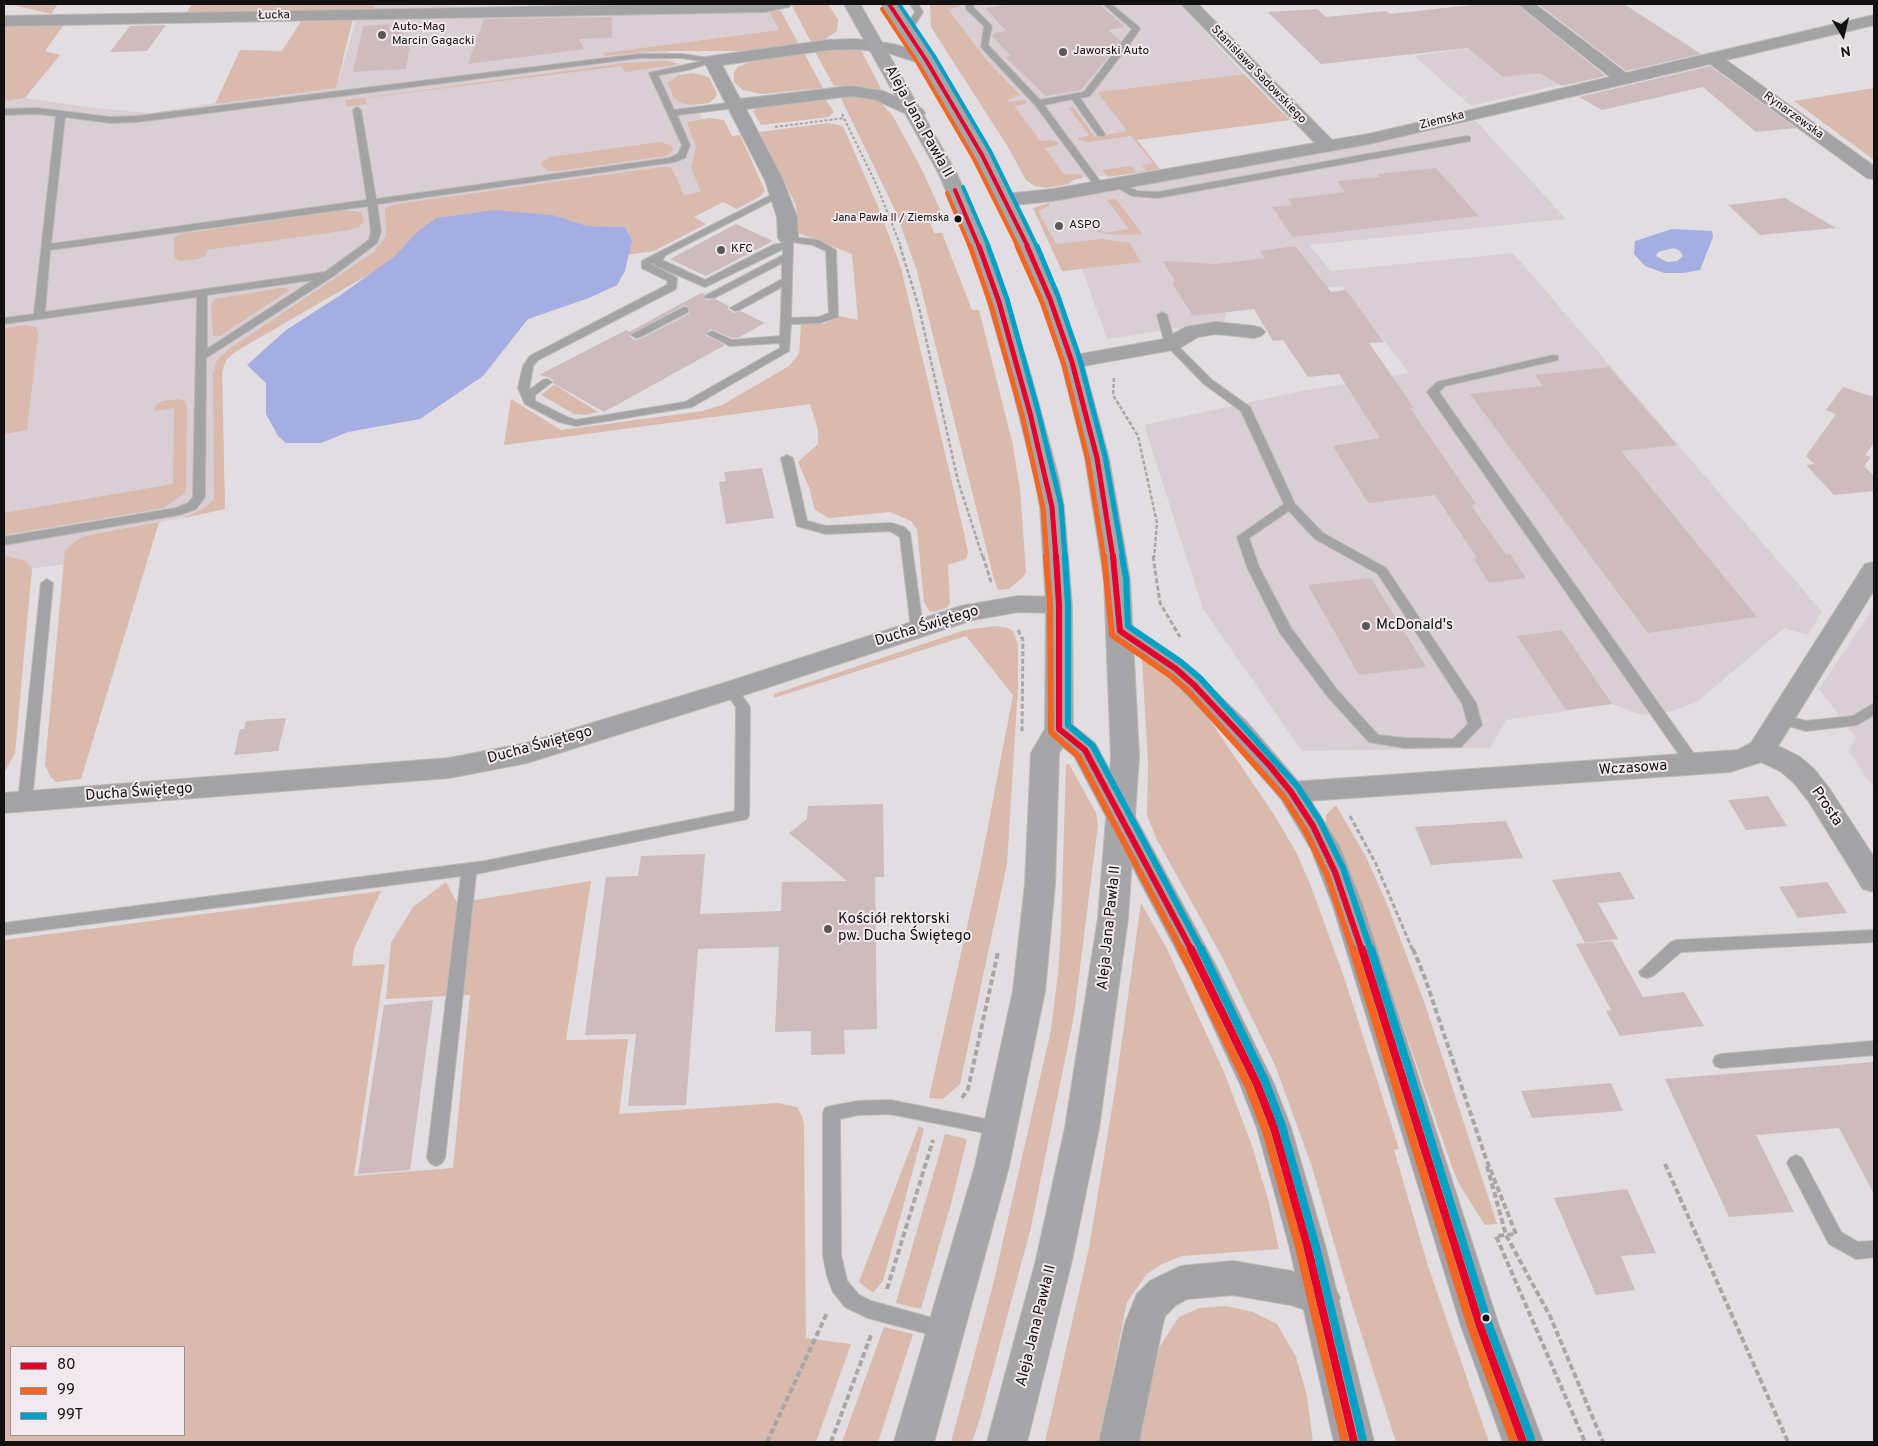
<!DOCTYPE html>
<meta charset="utf-8">
<style>
body{margin:0}
#map{position:relative;width:1878px;height:1446px;overflow:hidden;background:#e2dde0;font-family:Overpass,sans-serif}
canvas{display:block}
.frame{position:absolute;inset:0;border:5px solid #131012;pointer-events:none}
.legend{position:absolute;left:10px;top:1346px;width:175px;height:90px;box-sizing:border-box;background:#f1e9ed;border:1px solid #989295;margin:0;padding:6px 9px;list-style:none;font-size:15px;color:#131012}
.legend li{display:flex;align-items:center;gap:10px;height:25px}
.legend b{width:25px;border:1px solid #989295}
.north{position:absolute;left:1818px;top:10px;width:50px;height:50px;-webkit-text-stroke:4px #f1e9ed;paint-order:stroke;rotate:171deg;font-size:14px;font-weight:700;line-height:20px;text-align:center;color:#131012}
.north::after{content:'';display:block;margin:auto;width:18px;height:22px;background:#131012;clip-path:polygon(50% 0,100% 100%,50% 72%,0 100%)}
</style>
<div id="map">
<canvas width="1878" height="1446"></canvas>
<div class="frame"></div>
<ul class="legend">
<li><b style="height:6px;background:#e4002b"></b>80</li>
<li><b style="height:6px;background:#f26522"></b>99</li>
<li><b style="height:6px;background:#01a1c5"></b>99T</li>
</ul>
<div class="north">N</div>
</div>
<script>
const ctx = document.querySelector('canvas').getContext('2d');
ctx.lineJoin = 'round';
function fillPath(path, color) {
  ctx.fillStyle = color;
  ctx.fill(path, 'evenodd');
}
function poly(rows) {
  const path = new Path2D();
  for (const r of rows) {
    path.moveTo(r[0], r[1]);
    for (let i = 2; i < r.length; i += 2) path.lineTo(r[i], r[i + 1]);
  }
  return path;
}
function trace(path, color, width, dash) {
  ctx.strokeStyle = color;
  ctx.lineWidth = width;
  ctx.lineCap = dash ? 'butt' : 'round';
  ctx.setLineDash(dash || []);
  ctx.stroke(path);
}
function write(font, color, halo, rows, align = 'center') {
  ctx.font = font + ' Overpass,sans-serif';
  ctx.lineWidth = 4;
  ctx.setLineDash([]);
  ctx.textBaseline = 'middle';
  ctx.strokeStyle = halo;
  ctx.fillStyle = color;
  for (const [text, x, y, turn = 0] of rows) {
    ctx.save();
    ctx.translate(x, y);
    ctx.rotate((+turn || 0) * Math.PI / 180);
    ctx.textAlign = isNaN(turn) ? turn : align;
    if (halo) ctx.strokeText(text, 0, 0);
    ctx.fillText(text, 0, 0);
    ctx.restore();
  }
}
const built = poly([
 [374,4,456,4,454,9,374,11],
 [539,4,721,4,558,7,538,5],
 [942,4,1179,4,1244,74,1100,92,1160,169,1046,182],
 [769,11,779,30,665,45,741,194,365,268,235,352,226,360,222,372,225,509,115,531,73,563,27,569,4,562,4,101,25,98,95,108,150,113,337,85,357,18],
 [1548,37,1584,79,1471,106,1414,56],
 [1476,121,1566,219,1309,245,1331,271,1513,253,1822,612,1808,635,1784,628,1697,702,1669,712,1641,715,1612,704,1506,720,1490,748,1302,751,1203,609,1144,425,1297,392,1409,373,1342,286,1227,300,1225,321,1107,339,1082,269,1062,271,1033,208,1044,204,1253,164,1353,148],
 [1874,607,1874,788,1848,751,1856,738,1819,689]
]);
const green = poly([
 [9,4,58,4,51,14],
 [192,4,374,4,374,11,185,15],
 [791,4,828,4,838,19,837,31,823,41,811,42],
 [930,4,959,4,960,7,948,9,988,62,1020,95,1007,100,1010,102,1022,100,1026,101,1026,104,1014,106,1040,141,1052,140,1059,143,1055,146,1045,148,1064,174,1080,174,1083,178,1073,180,1069,184,1046,188,1035,186,1026,180,1008,147,931,27],
 [769,11,781,11,799,45,750,51,654,51,605,56,604,53,779,30],
 [353,18,336,88,215,104,240,50,282,51,302,20],
 [65,23,45,51,60,55,25,98,4,101,4,24],
 [847,48,861,50,881,89,834,86,815,52],
 [804,53,823,88,762,94,743,90,734,82,734,72,738,67,750,62],
 [666,61,681,64,625,72,622,66,366,98,366,104,346,107,345,100,324,103,626,63],
 [693,73,709,77,717,94,715,98,709,103,692,105,682,103,674,98,668,83,670,81,679,75],
 [1244,74,1290,120,1137,140,1160,169,1108,177,1102,170,1131,166,1136,172,1146,170,1142,165,1153,163,1131,136,1088,142,1076,139,1089,135,1069,108,1071,107,1074,108,1095,137,1127,131,1098,93,1099,92],
 [1874,88,1874,160,1794,101],
 [840,96,873,99,882,104,893,116,920,166,944,218,929,219,934,233,942,233,972,310,979,310,1013,446,1020,489,1026,571,1024,576,1009,589,998,590,994,579,916,268,895,210],
 [825,99,834,112,829,117,761,125,753,111,758,107],
 [709,118,724,120,732,136,740,135,765,191,759,197,737,209,723,202,694,217,706,224,654,251,627,255,632,240,625,227,587,226,553,215,417,232,395,256,373,272,235,352,226,360,222,372,225,509,184,518,206,507,214,499,213,373,217,360,229,349,374,252,386,236,385,208,396,204,662,167,670,167,673,171,684,195,701,192,691,168,696,147,687,122],
 [828,123,843,126,880,211,901,268,964,533,968,552,966,559,948,565,950,604,946,608,934,612,929,611,924,602,917,529,911,521,890,512,829,518,815,510,809,487,798,462,818,444,818,430,810,404,504,445,511,399,561,430,703,411,722,405,789,366,799,354,801,324,824,324,839,316,858,320,852,254,798,233,796,205,759,132],
 [660,142,671,145,674,150,666,156,557,171,548,171,541,165,541,162,550,157],
 [1116,199,1142,234,1122,235,1106,234,1098,232,1092,223,1095,222,1103,233,1129,229,1107,200],
 [1050,203,1049,206,1038,211,1056,244,1102,239,1130,243,1141,262,1062,271,1033,208],
 [345,210,361,212,364,222,357,228,349,230,207,250,206,255,198,259,180,261,174,258,174,238,180,234],
 [281,288,287,288,288,291,220,336,213,336,211,304,215,299],
 [24,325,36,327,38,334,27,430,4,434,4,328],
 [554,385,555,385,598,412,585,415,574,414,541,395],
 [180,399,185,402,187,406,186,492,164,508,4,535,4,513,173,484,174,408,154,411,156,405,162,401],
 [159,522,81,779,56,782,50,776,45,765,65,550,77,540,85,536],
 [4,555,26,561,32,569,15,753,4,773],
 [996,626,1008,628,1013,631,1018,645,1018,687,1007,864,960,1084,943,1099,929,1098,980,868,1013,695,966,636,774,698,774,694,965,630],
 [1142,659,1163,668,1205,713,1273,813,1296,852,1310,884,1344,977,1380,1089,1399,1149,1394,1150,1428,1266,1489,1442,1396,1442,1353,1308,1311,1164,1275,1065,1222,957,1156,838,1147,815,1148,764],
 [1069,764,1096,813,1098,825,1074,1015,1031,1227,979,1422,972,1442,951,1442,993,1285,1051,1030,1058,974,1061,929,1066,765],
 [1336,805,1366,857,1387,904,1426,1007,1497,1224,1485,1225,1459,1184,1451,1164,1364,913,1326,829,1326,815],
 [591,881,566,1040,628,1039,619,1114,778,1103,797,1107,802,1116,804,1125,806,1338,851,1344,816,1442,4,1442,4,940,381,891,354,949,352,966,385,964,354,1176,453,1168,470,995,386,999,391,943,413,907,446,882,457,903],
 [11,1347,184,1347,184,1435,11,1435],
 [1141,903,1166,947,1224,1072,1252,1146,1268,1199,1279,1249,1182,1256,1160,1265,1147,1274,1127,1302,1099,1442,1045,1442,1089,1248,1115,1090],
 [919,1126,924,1129,883,1281,873,1293,859,1282],
 [945,1134,967,1139,952,1200,921,1309,896,1303],
 [1226,1306,1253,1312,1277,1324,1296,1357,1307,1396,1313,1442,1138,1442,1146,1386,1158,1349,1179,1317,1199,1308],
 [884,1327,913,1334,878,1442,842,1442]
]);
const water = poly([
 [495,210,553,215,587,226,625,227,632,240,625,271,617,285,589,298,528,319,483,376,420,419,348,432,321,443,286,443,278,436,266,414,266,383,247,365,286,330,339,296,395,256,417,232,436,218],
 [1672,229,1712,231,1713,237,1700,270,1683,273,1664,273,1645,266,1634,254,1635,241],
 [1674,248,1680,251,1683,256,1677,261,1667,262,1656,256,1658,252]
]);
const building = poly([
 [1013,4,1099,4,1125,27,1108,30,1121,41,1081,90,1046,96,1005,57,1011,56,992,36,994,33,1006,31,985,8],
 [1480,4,1516,4,1606,76,1562,86,1539,73,1503,77,1468,48,1321,64,1268,12,1317,9,1326,17,1386,11,1390,14],
 [1538,4,1624,4,1701,54,1626,71],
 [612,17,612,38,579,39,584,49,468,64,484,19],
 [390,24,389,31,404,30,402,40,411,40,406,69,353,72,363,26],
 [166,25,147,51,110,52,130,26],
 [1710,66,1796,128,1756,132,1703,87,1602,110,1579,97],
 [1436,168,1479,216,1293,237,1272,207,1292,205,1288,199,1345,192,1337,181,1380,177,1377,174],
 [1785,198,1836,228,1760,235,1728,205],
 [736,224,773,241,706,276,670,259],
 [1295,246,1331,292,1346,290,1384,342,1369,343,1414,408,1410,408,1476,504,1471,505,1506,555,1510,554,1526,578,1489,583,1474,559,1477,558,1435,495,1368,503,1333,446,1380,438,1339,374,1308,377,1283,340,1273,341,1254,309,1193,316,1173,285,1174,280,1163,261,1216,264,1265,258,1260,251],
 [701,293,704,294,706,300,715,299,729,306,728,309,734,313,740,311,765,323,738,338,732,338,711,329,705,335,725,345,604,412,553,383,553,380,548,377,539,375,626,330,629,332],
 [684,305,689,307,689,314,640,339,635,340,629,336],
 [1609,367,1677,445,1621,451,1757,617,1648,633,1470,394,1543,386,1535,375],
 [1843,387,1874,397,1874,443,1865,455,1871,457,1864,466,1874,476,1874,491,1834,495,1806,465,1814,464,1806,456,1836,414,1826,410],
 [762,468,774,518,726,524,719,482,726,481,724,472],
 [1371,578,1426,667,1359,675,1308,585],
 [1562,630,1612,704,1566,710,1517,636],
 [286,718,278,751,234,755,240,729,244,729,246,721],
 [1768,796,1787,826,1746,830,1728,800],
 [883,804,884,877,875,877,877,1029,844,1030,845,1054,811,1055,811,1031,775,1032,779,947,698,949,686,1105,628,1106,636,1034,585,1035,606,877,638,876,641,856,705,854,700,914,781,911,782,882,847,881,789,833,807,819,808,806],
 [1506,821,1523,858,1431,865,1415,827],
 [1620,872,1635,899,1598,903,1618,939,1585,943,1552,880],
 [1827,882,1847,913,1798,918,1779,887],
 [1612,941,1643,997,1684,992,1704,1026,1620,1036,1606,1011,1611,1010,1576,944],
 [433,1000,410,1170,358,1174,384,1005],
 [1874,1062,1874,1194,1839,1128,1756,1135,1794,1212,1729,1217,1665,1079],
 [1611,1083,1623,1111,1532,1118,1521,1091],
 [1627,1189,1656,1253,1621,1256,1635,1290,1596,1295,1554,1198]
]);
const pathFar3 = poly([
 [842,114,877,186,901,247],
 [775,127,844,118]
]);
const pathFar2 = poly([
 [900,246,919,308,958,481,983,558],
 [1114,378,1113,395,1138,436,1157,523,1154,558]
]);
const pathFar1 = poly([
 [983,556,991,582],
 [1153,556,1160,603,1180,637],
 [1018,630,1023,640,1022,732],
 [1350,816,1376,864,1413,951]
]);
const path = poly([
 [1413,949,1425,978,1485,1156,1516,1234,1496,1236,1585,1442],
 [962,1098,968,1089,998,952],
 [1665,1164,1788,1442],
 [1487,1166,1506,1235,1550,1316,1603,1442],
 [887,1289,933,1140],
 [767,1442,827,1313],
 [831,1442,871,1335]
]);
const lane = poly([
 [910,4,918,4,923,12,910,33,907,33,903,31,915,12,910,4],
 [966,4,974,4,973,7,992,26,988,45,1040,100,1084,92,1132,29,1103,4,1111,4,1139,27,1140,29,1129,45,1090,96,1080,98,1105,134,1104,136,1098,136,1072,99,1044,105,1103,185,1103,189,1097,189,1035,105,981,47,984,26,966,9,966,4],
 [639,54,682,54,709,58,716,61,688,70,658,75,674,110,735,102,739,105,735,108,677,115,690,145,685,158,674,162,377,204,381,232,377,243,332,277,206,358,205,497,196,509,179,515,4,545,4,537,176,508,188,503,193,497,197,297,4,324,4,318,34,314,56,116,37,114,4,115,4,109,37,108,110,117,137,116,639,54],
 [639,58,682,58,702,61,649,73,682,145,678,154,669,158,376,199,361,110,357,107,353,110,367,200,51,244,65,117,110,123,137,122,639,58],
 [368,206,371,232,369,240,325,272,45,312,50,250,368,206],
 [313,280,207,349,207,295,313,280],
 [1467,136,1470,137,1470,141,1158,198,1132,196,1111,184,1116,181,1137,191,1158,192,1467,136],
 [777,192,785,194,666,255,662,260,705,280,773,245,783,243,785,236,818,240,836,250,838,317,820,323,791,324,789,351,692,407,576,426,559,422,525,404,518,388,523,366,530,356,667,285,668,281,642,268,642,261,777,192],
 [793,242,813,245,826,251,829,313,819,317,791,318,793,242],
 [783,249,783,255,705,296,706,298,714,298,782,263,782,279,730,308,735,311,739,310,782,287,780,336,732,340,712,331,707,334,730,346,780,343,780,348,685,402,576,420,567,417,535,401,535,395,552,382,547,379,543,380,529,390,533,366,538,360,676,289,677,278,651,264,654,263,656,266,705,287,783,249],
 [684,307,688,308,688,312,640,337,636,338,631,335,684,307],
 [1162,312,1167,315,1175,343,1212,380,1250,407,1295,504,1323,533,1386,568,1476,703,1482,725,1461,747,1404,748,1369,742,1328,697,1280,633,1247,567,1237,537,1284,504,1241,411,1204,384,1165,344,1157,315,1162,312],
 [1289,511,1315,539,1378,574,1462,703,1468,724,1453,739,1404,738,1378,735,1338,691,1291,628,1259,567,1249,538,1289,511],
 [1554,355,1558,356,1558,360,1445,386,1439,392,1699,761,1701,765,1699,769,1689,769,1427,392,1437,382,1554,355],
 [787,455,793,458,807,521,826,526,891,523,904,527,910,533,923,628,922,631,917,632,911,628,900,537,890,531,826,534,797,526,781,458,787,455],
 [47,579,53,583,32,802,30,806,25,807,20,806,18,802,41,583,47,579],
 [731,685,736,687,750,707,749,815,747,819,476,874,445,1158,442,1163,436,1166,430,1163,427,1158,461,876,4,935,4,923,485,861,735,811,736,707,724,690,731,685],
 [1874,703,1874,715,1857,725,1806,731,1775,722,1773,719,1780,714,1806,721,1853,716,1874,703],
 [1874,930,1874,942,1681,952,1653,976,1647,978,1641,976,1639,972,1671,942,1677,940,1874,930],
 [1874,1041,1874,1055,1721,1068,1715,1066,1713,1061,1715,1056,1721,1054,1874,1041],
 [890,1100,1000,1122,1006,1124,1009,1129,1006,1134,1000,1136,890,1114,858,1115,840,1119,841,1255,847,1281,859,1295,871,1301,954,1324,956,1330,954,1336,947,1339,868,1318,845,1307,833,1292,827,1276,823,1255,823,1113,825,1108,831,1106,858,1101,890,1100],
 [1796,1155,1802,1158,1841,1232,1858,1242,1874,1241,1874,1257,1856,1259,1829,1244,1787,1163,1790,1158,1796,1155]
]);
const street = poly([
 [686,4,791,4,789,7,764,12,4,26,4,16,686,4],
 [1181,4,1198,4,1332,140,1369,134,1610,77,1518,4,1535,4,1626,73,1874,15,1874,25,1726,60,1874,166,1874,179,1867,178,1710,64,1369,144,1053,201,1005,206,998,204,996,200,998,196,1005,194,1053,189,1315,143,1181,4],
 [855,39,893,44,932,56,934,60,932,64,926,65,885,52,855,49,828,50,722,65,740,99,851,86,883,91,922,109,925,113,922,117,916,118,873,99,851,96,746,109,783,180,797,217,798,238,795,242,781,242,778,238,777,217,765,180,704,61,706,57,712,56,828,40,855,39],
 [1216,322,1254,326,1261,328,1265,332,1261,336,1254,338,1216,334,1198,337,1178,349,1072,368,1064,367,1061,362,1064,357,1164,339,1186,327,1216,322],
 [1874,562,1874,590,1778,746,1800,757,1814,769,1829,788,1874,857,1874,892,1863,889,1809,802,1794,783,1780,771,1761,762,1730,772,1291,802,1281,799,1277,792,1281,785,1291,782,1738,750,1751,743,1865,564,1874,562],
 [1018,596,1059,597,1068,599,1072,605,1068,611,1059,613,1018,612,973,620,741,696,527,763,449,778,4,813,4,793,449,758,526,743,721,684,961,606,1018,596],
 [1233,1261,1291,1271,1321,1281,1334,1286,1340,1298,1334,1310,1321,1315,1291,1305,1233,1295,1187,1299,1176,1305,1165,1316,1163,1323,1139,1442,1099,1442,1125,1323,1137,1294,1150,1281,1181,1266,1233,1261]
]);
const secondary = poly([
 [1120,622,1129,625,1185,663,1246,721,1301,785,1340,847,1363,906,1499,1326,1543,1442,1503,1442,1461,1326,1333,906,1311,849,1281,799,1226,735,1167,675,1111,637,1107,631,1111,625,1120,622],
 [1059,719,1069,722,1095,743,1216,966,1274,1084,1291,1128,1325,1245,1374,1442,1334,1442,1289,1245,1257,1128,1240,1084,1190,976,1074,756,1049,736,1045,729,1049,722,1059,719]
]);
const primary = poly([
 [844,4,860,4,957,174,996,262,1032,379,1059,479,1064,507,1072,605,1073,729,1059,753,1055,884,1045,991,1009,1166,934,1442,894,1442,975,1166,1013,991,1025,884,1031,753,1045,729,1046,605,1040,507,1035,479,1010,379,976,262,939,174,844,4],
 [881,4,897,4,934,60,991,155,1029,227,1060,299,1083,362,1109,458,1130,579,1139,757,1128,918,1099,1128,1072,1260,1027,1442,987,1442,1036,1260,1065,1128,1098,918,1111,757,1104,579,1085,458,1061,362,1040,299,1009,227,973,155,918,60,881,4]
]);
const bus1Far3 = poly([
 [889,4,926,60,982,155,1028,247],
 [955,190,979,247]
]);
const bus1Far2 = poly([
 [979,246,999,302,1030,413,1052,507,1056,558],
 [1027,246,1050,299,1072,362,1097,458,1113,558]
]);
const bus1Far1 = poly([
 [1056,556,1059,605,1059,729,1085,750,1192,951],
 [1113,556,1120,631,1176,669,1194,685,1270,766,1291,792,1313,826,1335,872,1362,951]
]);
const bus1 = poly([
 [1191,949,1257,1084,1274,1128,1307,1245,1354,1442],
 [1362,949,1480,1326,1523,1442]
]);
const bus2Far3 = poly([
 [882,9,919,65,974,159,1018,247],
 [947,193,970,247]
]);
const bus2Far2 = poly([
 [970,246,991,305,1022,415,1043,508,1047,558],
 [1017,246,1042,302,1064,365,1088,460,1104,558]
]);
const bus2Far1 = poly([
 [1046,556,1050,605,1051,732,1078,756,1182,951],
 [1104,556,1112,635,1171,676,1188,691,1284,797,1305,830,1327,875,1353,951]
]);
const bus2 = poly([
 [1181,949,1249,1087,1266,1131,1299,1247,1345,1442],
 [1353,949,1472,1329,1514,1442]
]);
const bus3Far3 = poly([
 [899,4,934,56,990,151,1037,247],
 [963,187,989,247]
]);
const bus3Far2 = poly([
 [988,246,1007,299,1038,411,1061,505,1065,558],
 [1037,246,1058,296,1080,360,1105,456,1123,558]
]);
const bus3Far1 = poly([
 [1065,556,1068,605,1068,725,1093,746,1202,951],
 [1122,556,1126,578,1128,626,1181,662,1200,678,1298,787,1320,821,1343,868,1371,951]
]);
const bus3 = poly([
 [1201,949,1265,1081,1282,1126,1315,1243,1363,1440],
 [1371,949,1488,1323,1531,1439]
]);
const markers = [
 [382,35,5,"#5b585a"],
 [1063,52,5,"#5b585a"],
 [958,219,4.5,"#131012"],
 [1059,226,5,"#5b585a"],
 [721,250,5,"#5b585a"],
 [1366,626,5,"#5b585a"],
 [828,929,5,"#5b585a"],
 [1486,1318,4.5,"#131012"]
];
const farBusnames = [
 ["Jana Pawła II / Ziemska",949,219]
];
const farStreetnames = [
 ["Łucka",274,16,-1],
 ["Stanisława Sadowskiego",1258,75,46],
 ["Rynarzewska",1793,116,36],
 ["Ziemska",1442,121,-14]
];
const farPoinames = [
 ["Auto-Mag",392,28],
 ["Marcin Gagacki",392,42],
 ["Jaworski Auto",1073,52],
 ["ASPO",1069,226],
 ["KFC",731,250]
];
const streetNames = [
 ["Aleja Jana Pawła II",918,122,61],
 ["Ducha Świętego",927,627,-17],
 ["Ducha Świętego",540,746,-15],
 ["Wczasowa",1633,769,-4],
 ["Ducha Świętego",139,793,-4],
 ["Prosta",1826,807,56],
 ["Aleja Jana Pawła II",1110,928,-84],
 ["Aleja Jana Pawła II",1037,1326,-76]
];
const poiNames = [
 ["McDonald's",1376,626],
 ["Kościół rektorski",838,920],
 ["pw. Ducha Świętego",838,937]
];
fillPath(built, '#d9ced4');
fillPath(green, '#dabaac');
fillPath(water, '#a5aee2');
fillPath(building, '#cebbbe');
trace(lane, '#bcb9bb', 2);
trace(street, '#bcb9bb', 2);
trace(secondary, '#bcb9bb', 2);
trace(primary, '#bcb9bb', 2);
trace(pathFar3, '#a8a6a8', 2, [3, 2]);
trace(pathFar2, '#a8a6a8', 2.5, [4, 2]);
trace(pathFar1, '#a8a6a8', 3, [5, 2.5]);
trace(path, '#a8a6a8', 4, [6, 3]);
fillPath(lane, '#a3a2a4');
fillPath(street, '#a3a2a4');
fillPath(secondary, '#a3a1a4');
fillPath(primary, '#a6a5a7');
trace(bus1Far3, '#e4002b', 4);
trace(bus1Far2, '#e4002b', 5);
trace(bus1Far1, '#e4002b', 6);
trace(bus1, '#e4002b', 8);
trace(bus2Far3, '#f26522', 4);
trace(bus2Far2, '#f26522', 5);
trace(bus2Far1, '#f26522', 6);
trace(bus2, '#f26522', 8);
trace(bus3Far3, '#01a1c5', 4);
trace(bus3Far2, '#01a1c5', 5);
trace(bus3Far1, '#01a1c5', 6);
trace(bus3, '#01a1c5', 8);
for (const [x, y, r, color] of markers) {
  const dot = new Path2D();
  dot.arc(x, y, r, 0, 2 * Math.PI);
  ctx.fillStyle = color;
  ctx.fill(dot);
  trace(dot, '#f1e9ed', 2);
}
write('11px', '#131012', '#f1e9ed', farBusnames, 'right');
write('12px', '#131012', '#f1e9ed', farStreetnames);
write('12px', '#131012', '#f1e9ed', farPoinames, 'left');
write('15px', '#131012', '#f1e9ed', streetNames);
write('15px', '#131012', '#f1e9ed', poiNames, 'left');
</script>
